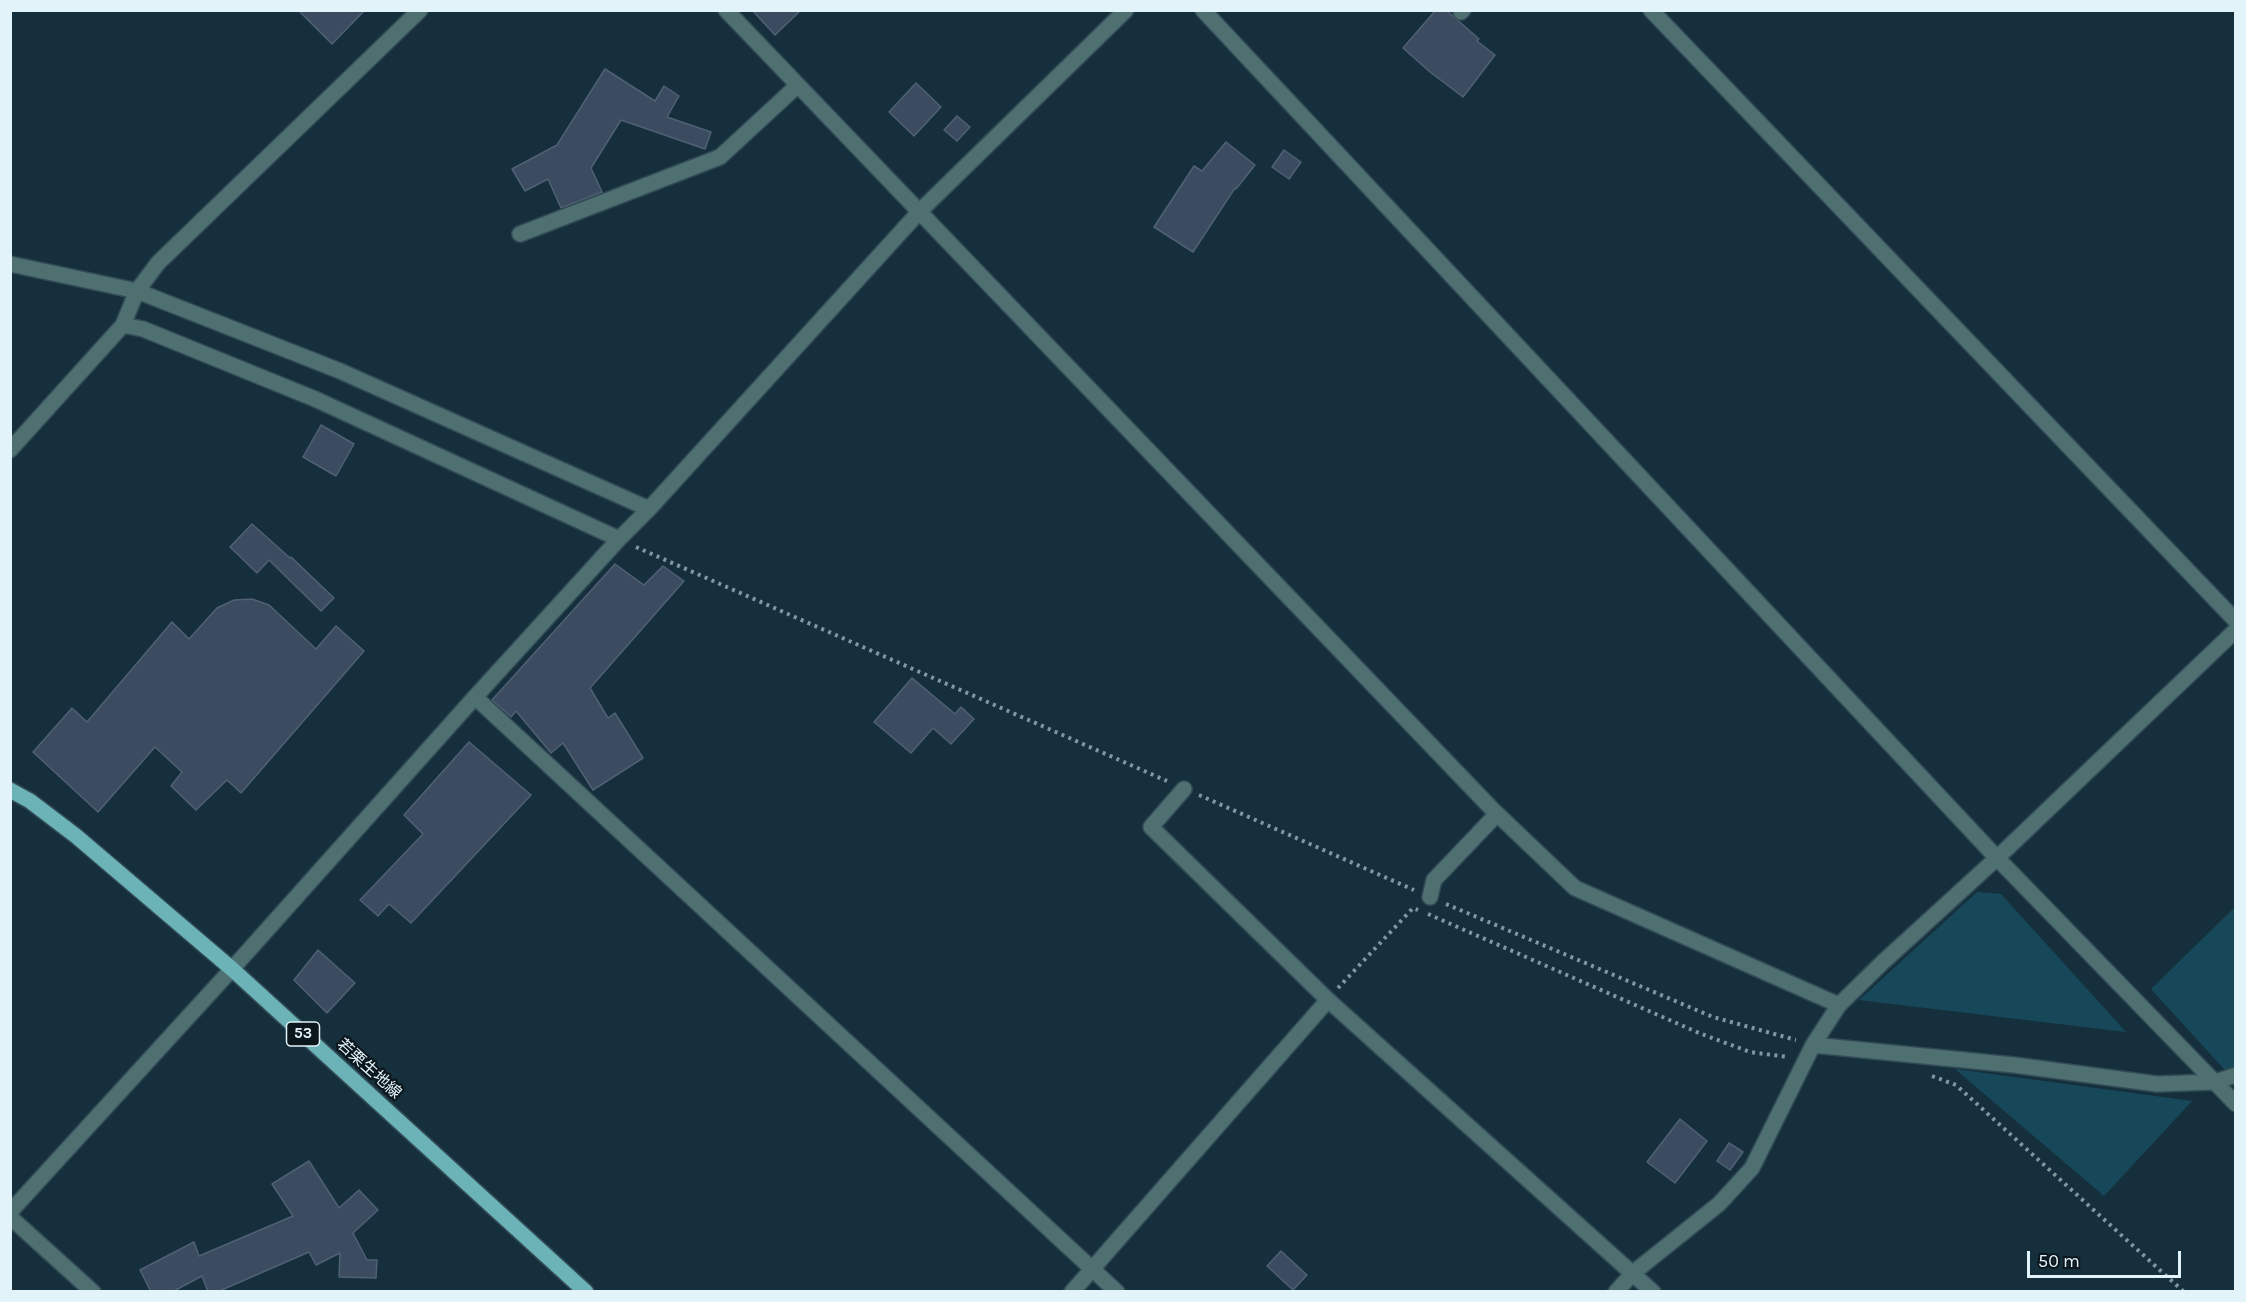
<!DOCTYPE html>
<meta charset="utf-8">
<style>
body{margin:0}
#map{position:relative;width:2246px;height:1302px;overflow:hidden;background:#15303c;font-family:Karla,sans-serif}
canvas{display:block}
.frame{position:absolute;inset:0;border:12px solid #e3f3fa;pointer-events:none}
.scale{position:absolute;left:2027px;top:1251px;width:154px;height:27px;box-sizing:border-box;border:3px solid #e3f3fa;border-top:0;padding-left:8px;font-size:18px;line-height:21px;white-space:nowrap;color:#e3f3fa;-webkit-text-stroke:4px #0b171c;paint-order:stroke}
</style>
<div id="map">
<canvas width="2246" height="1302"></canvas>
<div class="frame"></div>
<div class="scale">50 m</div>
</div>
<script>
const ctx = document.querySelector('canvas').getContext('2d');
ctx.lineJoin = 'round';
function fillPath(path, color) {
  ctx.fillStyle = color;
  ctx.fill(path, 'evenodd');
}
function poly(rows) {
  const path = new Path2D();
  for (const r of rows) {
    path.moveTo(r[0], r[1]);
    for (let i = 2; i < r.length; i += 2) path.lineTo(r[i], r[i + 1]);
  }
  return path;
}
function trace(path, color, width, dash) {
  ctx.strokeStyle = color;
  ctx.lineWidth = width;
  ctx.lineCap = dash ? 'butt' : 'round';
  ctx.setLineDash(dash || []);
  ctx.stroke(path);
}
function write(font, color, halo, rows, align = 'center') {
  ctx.font = font + ' Karla,"Noto Sans JP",sans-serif';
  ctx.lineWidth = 4.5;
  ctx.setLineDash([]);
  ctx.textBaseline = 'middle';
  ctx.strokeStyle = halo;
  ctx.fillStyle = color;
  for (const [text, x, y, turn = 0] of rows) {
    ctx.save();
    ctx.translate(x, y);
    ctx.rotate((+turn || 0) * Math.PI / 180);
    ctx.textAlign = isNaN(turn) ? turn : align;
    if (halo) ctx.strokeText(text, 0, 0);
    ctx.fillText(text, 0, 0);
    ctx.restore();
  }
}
const green = poly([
 [1977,892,2001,894,2126,1032,1859,1000],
 [2235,907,2235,1081,2151,989],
 [1955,1069,2192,1101,2104,1196]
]);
const building = poly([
 [298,10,365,10,332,44,298,10],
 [752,10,801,10,775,35,752,10],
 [1436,10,1446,10,1479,39,1477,41,1495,55,1463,97,1430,72,1403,48,1436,10],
 [605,69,655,101,664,86,679,96,667,117,711,132,705,149,621,120,591,168,602,192,561,208,548,179,525,191,512,169,557,145,605,69],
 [916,83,941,107,914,136,889,112,916,83],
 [957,116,970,127,957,141,944,130,957,116],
 [1226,142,1255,165,1236,189,1235,188,1193,252,1154,227,1194,166,1202,171,1226,142],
 [1284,150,1301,162,1289,179,1272,167,1284,150],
 [321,425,354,444,336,476,303,457,321,425],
 [252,524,290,558,291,557,334,598,321,611,269,560,257,573,230,547,252,524],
 [615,564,644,585,663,566,684,581,590,688,608,718,615,713,643,758,593,790,563,743,551,753,516,711,511,717,492,700,615,564],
 [252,599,269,605,316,649,336,626,364,651,241,793,227,780,196,810,171,786,182,772,155,747,98,812,33,752,72,708,87,722,172,622,189,639,217,608,234,600,252,599],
 [912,678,955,714,961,707,974,719,951,744,933,728,911,753,874,722,912,678],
 [469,742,531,795,411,923,389,904,378,916,360,900,423,834,404,815,469,742],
 [318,950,355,983,327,1013,294,980,318,950],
 [1680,1119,1707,1141,1675,1183,1647,1162,1680,1119],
 [1729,1143,1743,1152,1730,1170,1717,1161,1729,1143],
 [309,1161,339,1208,359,1190,378,1210,353,1233,367,1260,377,1260,376,1278,339,1277,340,1253,316,1265,309,1252,217,1292,208,1292,202,1276,172,1292,151,1292,140,1270,194,1242,199,1256,293,1216,272,1184,309,1161],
 [1281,1251,1307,1275,1293,1290,1267,1266,1281,1251]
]);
const path = poly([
 [636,547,1167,781],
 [1199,795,1414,890],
 [1446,904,1713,1017,1796,1040],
 [1428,914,1699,1033,1750,1052,1788,1057],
 [1338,988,1413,908,1418,910],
 [1932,1076,1956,1085,2184,1292]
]);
const minor = poly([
 [726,10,1493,810,1575,888,1839,1005],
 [1203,10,1997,858,2236,1104],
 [1651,10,2236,621],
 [1461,12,1463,10],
 [520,234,720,157,798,85],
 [10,264,137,291,340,371,649,509],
 [123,325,143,329,315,399,619,539],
 [10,450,123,325,137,291,158,263,420,10],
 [475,697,1117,1292],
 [1184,789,1151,827,1328,1000,1653,1292],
 [1430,897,1434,880,1497,814],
 [1813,1045,2014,1065,2157,1084,2215,1082,2236,1075],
 [10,1212,232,969,475,697,619,539,649,509,920,211,1126,10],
 [10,1217,93,1292],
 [1072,1292,1328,1000],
 [1616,1292,1633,1273,1719,1204,1752,1168,1813,1045,1839,1005,1882,963,1997,858,2236,630]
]);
const major = poly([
 [10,790,30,801,76,836,232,969,586,1292]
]);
const shields = [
 [303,1034,33]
];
const shieldNames = [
 ["53",303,1034]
];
const streetNames = [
 ["若栗生地線",369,1069,42]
];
fillPath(green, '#17485a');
fillPath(building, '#3c4c60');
trace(building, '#506075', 1.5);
trace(minor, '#324b57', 18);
trace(major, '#324b57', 18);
trace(path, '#8297a0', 4, [3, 4.5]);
trace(minor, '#4f7071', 15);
trace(major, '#6bb3b6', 15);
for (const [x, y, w] of shields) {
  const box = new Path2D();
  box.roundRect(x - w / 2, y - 12, w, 24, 4.5);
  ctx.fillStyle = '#0b171c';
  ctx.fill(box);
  trace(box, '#e3f3fa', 1.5);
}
write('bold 15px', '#e3f3fa', null, shieldNames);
write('16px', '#e3f3fa', '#0b171c', streetNames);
</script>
